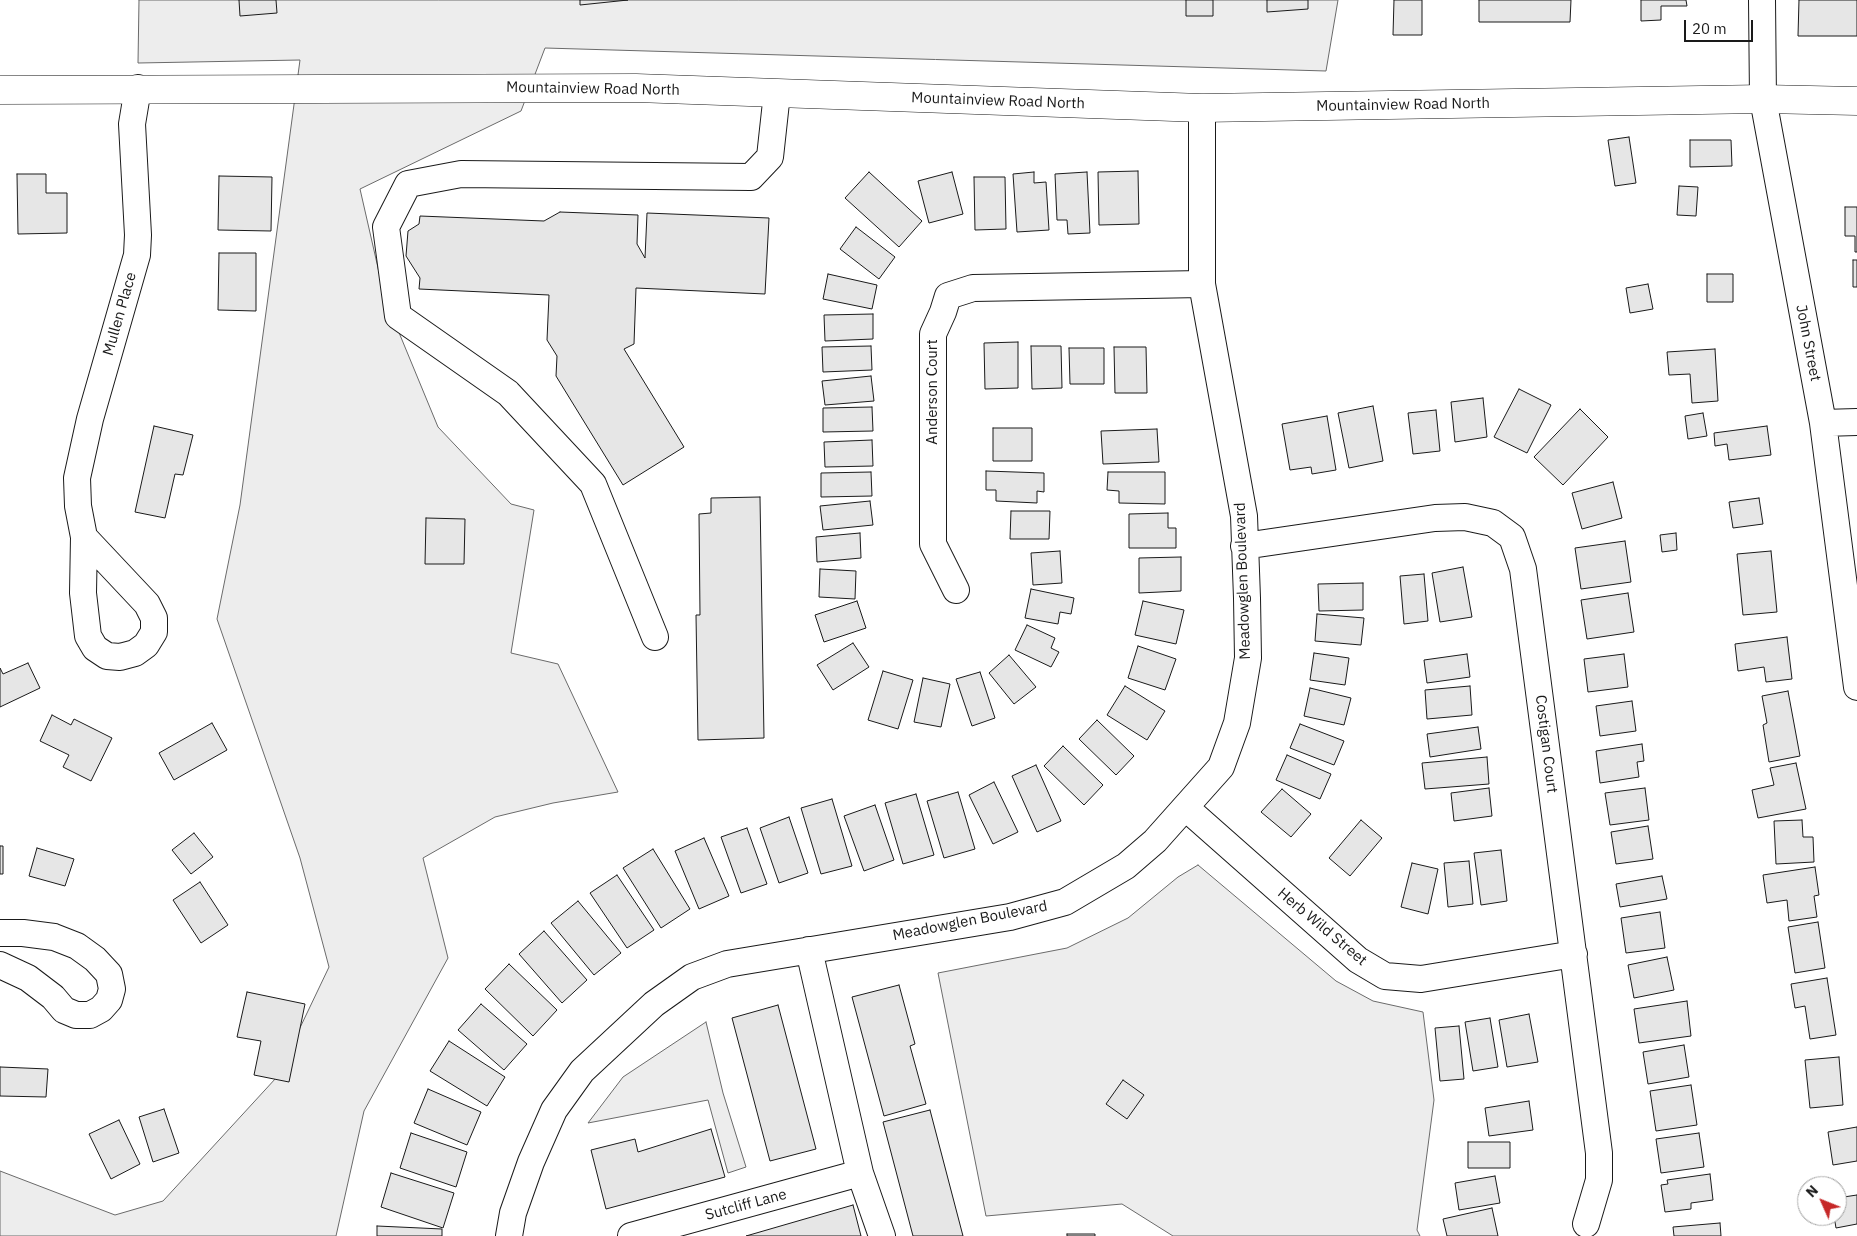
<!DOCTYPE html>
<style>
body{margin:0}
#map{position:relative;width:1857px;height:1236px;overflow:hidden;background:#fff;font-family:"IBM Plex Sans",sans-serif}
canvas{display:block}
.north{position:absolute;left:1797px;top:1176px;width:50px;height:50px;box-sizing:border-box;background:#fff;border:1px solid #a3a3a3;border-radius:50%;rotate:314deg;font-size:14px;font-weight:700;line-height:20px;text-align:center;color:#1a1a1a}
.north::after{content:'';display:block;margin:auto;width:18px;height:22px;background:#c62828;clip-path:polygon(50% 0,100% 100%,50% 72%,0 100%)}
.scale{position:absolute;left:1684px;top:20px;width:69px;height:22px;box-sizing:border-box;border:2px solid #1a1a1a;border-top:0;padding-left:6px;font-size:15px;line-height:18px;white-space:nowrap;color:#1a1a1a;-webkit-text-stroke:4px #fff;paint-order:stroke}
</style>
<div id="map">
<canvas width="1857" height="1236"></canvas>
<div class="north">N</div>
<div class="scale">20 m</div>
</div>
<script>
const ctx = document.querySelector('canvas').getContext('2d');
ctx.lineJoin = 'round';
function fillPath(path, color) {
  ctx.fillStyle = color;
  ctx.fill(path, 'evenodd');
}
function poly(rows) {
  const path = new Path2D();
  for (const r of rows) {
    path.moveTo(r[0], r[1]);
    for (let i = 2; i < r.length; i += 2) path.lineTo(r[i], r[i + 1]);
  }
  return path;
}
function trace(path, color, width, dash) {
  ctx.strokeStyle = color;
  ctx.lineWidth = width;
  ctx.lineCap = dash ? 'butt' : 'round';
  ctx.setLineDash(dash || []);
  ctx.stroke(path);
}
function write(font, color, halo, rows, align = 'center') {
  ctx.font = font + ' "IBM Plex Sans",sans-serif';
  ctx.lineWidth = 4;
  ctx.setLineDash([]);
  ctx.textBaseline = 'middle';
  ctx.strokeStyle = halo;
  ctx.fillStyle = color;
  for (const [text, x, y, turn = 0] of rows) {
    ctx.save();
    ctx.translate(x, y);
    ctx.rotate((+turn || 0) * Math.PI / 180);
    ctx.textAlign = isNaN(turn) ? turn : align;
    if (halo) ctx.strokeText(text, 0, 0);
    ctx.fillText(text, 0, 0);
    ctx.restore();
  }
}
const green = poly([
 [139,0,1338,0,1326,71,545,48,521,111,360,189,381,281,400,335,438,427,511,504,534,510,511,653,558,664,618,792,553,803,495,817,423,858,448,958,364,1111,336,1236,0,1236,0,1171,115,1215,163,1201,276,1078,329,967,300,858,217,619,240,505,300,60,138,63,139,0],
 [1198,865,1336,981,1373,1001,1423,1012,1434,1100,1417,1230,1420,1236,1173,1236,1122,1204,986,1216,938,973,1067,948,1128,918,1178,877,1198,865],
 [706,1022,723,1093,746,1167,728,1173,708,1100,588,1123,623,1077,706,1022]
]);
const building = poly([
 [239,0,276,0,277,13,240,16,239,0],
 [580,0,628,0,580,5,580,0],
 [1186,0,1213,0,1213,16,1186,16,1186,0],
 [1267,0,1308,0,1308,9,1267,12,1267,0],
 [1394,0,1422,0,1422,35,1393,35,1394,0],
 [1479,0,1571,0,1570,22,1479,22,1479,0],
 [1641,0,1686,0,1687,6,1661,6,1661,20,1641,21,1641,0],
 [1799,0,1857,0,1857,36,1798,36,1799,0],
 [1629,137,1636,183,1615,186,1608,140,1629,137],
 [1690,140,1731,140,1732,166,1690,167,1690,140],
 [1138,171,1139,224,1099,225,1098,172,1138,171],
 [869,172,922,221,899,247,845,198,869,172],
 [952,172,963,214,929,223,918,181,952,172],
 [1034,172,1034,183,1046,182,1049,230,1017,232,1013,174,1034,172],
 [1087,172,1090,233,1068,234,1067,220,1057,220,1055,174,1087,172],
 [17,174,46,174,46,193,67,193,67,233,18,234,17,174],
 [219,176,272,177,271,231,218,230,219,176],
 [974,177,1005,177,1006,229,975,230,974,177],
 [1679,186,1698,187,1696,216,1677,215,1679,186],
 [1845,207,1857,207,1857,252,1855,252,1855,236,1845,236,1845,207],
 [560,212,638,215,637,244,645,258,647,213,769,218,765,294,636,288,634,344,624,349,684,447,623,485,556,376,557,356,547,340,549,295,419,289,420,278,406,256,408,231,419,224,420,216,544,221,560,212],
 [856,227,895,257,879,279,840,249,856,227],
 [219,253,256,253,256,311,218,310,219,253],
 [1853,260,1857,260,1857,287,1853,287,1853,260],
 [828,274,877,285,872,309,823,299,828,274],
 [1707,274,1733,274,1733,302,1707,302,1707,274],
 [1648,284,1653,309,1630,313,1626,288,1648,284],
 [873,314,873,339,825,341,824,315,873,314],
 [1018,342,1018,388,985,389,984,343,1018,342],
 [871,346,872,370,823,372,822,347,871,346],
 [1031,346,1061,346,1062,388,1032,389,1031,346],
 [1114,347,1146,347,1147,393,1115,393,1114,347],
 [1069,348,1104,348,1104,384,1070,384,1069,348],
 [1715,349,1718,401,1692,403,1690,374,1669,375,1667,352,1715,349],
 [871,376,874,401,825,405,822,381,871,376],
 [1519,389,1551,405,1527,453,1494,437,1519,389],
 [1483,398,1487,437,1455,442,1451,402,1483,398],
 [1373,406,1383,461,1349,468,1338,413,1373,406],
 [872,407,873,431,823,432,823,408,872,407],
 [1580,409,1608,437,1563,485,1534,457,1580,409],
 [1436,410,1440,451,1413,454,1408,413,1436,410],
 [1703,413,1707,436,1688,439,1685,416,1703,413],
 [1327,416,1336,470,1312,474,1311,467,1290,470,1282,424,1327,416],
 [154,426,193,435,183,475,175,474,165,518,135,512,154,426],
 [1767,426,1771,455,1729,460,1727,444,1715,446,1714,433,1767,426],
 [993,428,1032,428,1032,461,993,461,993,428],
 [1157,429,1159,462,1103,464,1101,431,1157,429],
 [872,440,873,466,825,467,824,442,872,440],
 [986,471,1044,473,1044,492,1037,491,1037,503,996,501,996,490,986,490,986,471],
 [871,472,872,496,821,497,821,473,871,472],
 [1108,472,1165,472,1165,504,1119,503,1119,491,1107,490,1108,472],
 [1613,482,1622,518,1582,529,1572,493,1613,482],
 [760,497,764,738,698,740,696,615,700,615,699,514,711,513,711,498,760,497],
 [1759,498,1763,524,1733,528,1729,502,1759,498],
 [870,501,873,525,823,530,820,506,870,501],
 [1011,511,1050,511,1049,539,1010,539,1011,511],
 [1168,513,1168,528,1176,528,1176,548,1129,548,1129,514,1168,513],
 [426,518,465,519,464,564,425,564,426,518],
 [860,533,861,558,817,562,816,537,860,533],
 [1676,533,1677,550,1662,552,1660,535,1676,533],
 [1625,541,1631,582,1581,589,1575,548,1625,541],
 [1060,551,1062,583,1033,585,1031,553,1060,551],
 [1771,551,1777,612,1743,615,1737,554,1771,551],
 [1181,557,1181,591,1139,593,1139,558,1181,557],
 [1463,567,1472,617,1440,622,1432,573,1463,567],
 [820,569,856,571,855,599,819,597,820,569],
 [1424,574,1428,621,1404,624,1400,576,1424,574],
 [1363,583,1363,610,1319,611,1318,584,1363,583],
 [1031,589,1074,598,1071,614,1060,612,1058,624,1025,618,1031,589],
 [1628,593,1634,632,1587,639,1581,600,1628,593],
 [857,601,866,628,824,642,815,615,857,601],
 [1143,601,1184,610,1176,644,1135,635,1143,601],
 [1317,614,1364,618,1361,645,1315,641,1317,614],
 [1027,625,1055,638,1051,648,1059,652,1051,667,1015,650,1027,625],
 [1787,637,1792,679,1766,682,1764,667,1738,671,1735,644,1787,637],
 [853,643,869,667,833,690,817,665,853,643],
 [1138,646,1176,659,1165,690,1128,678,1138,646],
 [1314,653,1349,658,1345,685,1310,680,1314,653],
 [1467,654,1470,677,1427,683,1424,660,1467,654],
 [1624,654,1628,687,1588,692,1584,659,1624,654],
 [1009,655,1036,687,1014,704,989,673,1009,655],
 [28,663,40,688,0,707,0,668,3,674,28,663],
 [883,671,913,680,898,729,868,720,883,671],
 [980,672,995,718,972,726,956,679,980,672],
 [923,678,950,684,941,727,914,722,923,678],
 [1125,686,1165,711,1147,740,1107,715,1125,686],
 [1470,686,1472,715,1427,719,1425,690,1470,686],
 [1310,688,1351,698,1344,725,1304,716,1310,688],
 [1788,691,1800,756,1769,762,1763,725,1767,723,1762,696,1788,691],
 [1632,701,1636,731,1600,736,1596,706,1632,701],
 [52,715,71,725,74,719,112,738,91,781,63,767,69,755,40,741,52,715],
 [1097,720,1134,756,1116,775,1079,739,1097,720],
 [212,723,227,750,174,780,159,753,212,723],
 [1300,724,1344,741,1334,765,1290,748,1300,724],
 [1478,727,1481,749,1430,757,1427,734,1478,727],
 [1642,744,1644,761,1637,762,1639,777,1600,783,1596,751,1642,744],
 [1063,746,1103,785,1084,805,1044,766,1063,746],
 [1287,755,1331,774,1320,799,1276,780,1287,755],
 [1487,757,1489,784,1425,789,1422,763,1487,757],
 [1796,763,1806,809,1758,818,1752,790,1774,785,1770,768,1796,763],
 [1036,765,1061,821,1037,832,1012,776,1036,765],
 [994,782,1018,832,993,844,969,795,994,782],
 [1489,788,1492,816,1454,821,1451,793,1489,788],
 [1645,788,1649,820,1610,825,1605,793,1645,788],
 [1282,789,1311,814,1291,837,1261,812,1282,789],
 [958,792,975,849,944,858,927,801,958,792],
 [916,794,934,855,903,864,885,803,916,794],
 [832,799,852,866,821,874,801,808,832,799],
 [875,805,894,860,864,871,844,816,875,805],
 [789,817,808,873,779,883,760,828,789,817],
 [1361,820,1382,838,1350,876,1329,858,1361,820],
 [1802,820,1803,837,1813,837,1814,862,1776,864,1774,821,1802,820],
 [1648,826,1653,859,1616,864,1611,832,1648,826],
 [747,828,767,884,741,893,721,837,747,828],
 [194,833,213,857,191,874,172,850,194,833],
 [704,838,729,896,699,909,675,851,704,838],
 [0,846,3,846,3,874,0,874,0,846],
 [37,848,74,859,65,886,29,876,37,848],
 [653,849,690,909,661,928,623,868,653,849],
 [1501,850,1507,901,1481,905,1474,853,1501,850],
 [1469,861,1473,904,1448,907,1444,863,1469,861],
 [1412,863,1438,869,1428,914,1401,907,1412,863],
 [1815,867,1819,895,1814,896,1817,917,1789,921,1787,900,1767,903,1763,875,1815,867],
 [617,875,654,930,627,948,590,893,617,875],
 [1662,876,1667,899,1620,907,1616,884,1662,876],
 [200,882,228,925,201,943,173,900,200,882],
 [578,901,621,953,594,975,551,923,578,901],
 [1660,912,1665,948,1626,953,1621,918,1660,912],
 [1818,922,1825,968,1795,973,1788,927,1818,922],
 [544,931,587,980,562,1003,519,954,544,931],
 [1667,957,1674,990,1634,998,1628,965,1667,957],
 [509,964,557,1010,533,1036,485,989,509,964],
 [1827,978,1836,1035,1810,1039,1805,1006,1795,1008,1791,984,1827,978],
 [899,985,915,1044,910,1046,926,1104,884,1116,852,997,899,985],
 [247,992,305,1004,289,1082,254,1075,261,1041,237,1037,247,992],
 [1687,1001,1691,1036,1639,1043,1634,1009,1687,1001],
 [481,1004,527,1044,504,1070,458,1030,481,1004],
 [778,1005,816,1149,770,1161,732,1018,778,1005],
 [1529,1014,1538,1062,1507,1067,1499,1020,1529,1014],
 [1490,1018,1498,1067,1473,1071,1465,1022,1490,1018],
 [1459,1026,1464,1079,1440,1081,1435,1028,1459,1026],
 [449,1041,505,1077,487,1106,430,1071,449,1041],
 [1684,1045,1689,1077,1648,1084,1643,1052,1684,1045],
 [1839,1057,1843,1105,1810,1108,1805,1060,1839,1057],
 [0,1067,48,1069,46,1097,0,1096,0,1067],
 [1123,1080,1144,1095,1127,1119,1106,1104,1123,1080],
 [1691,1085,1697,1125,1656,1131,1650,1091,1691,1085],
 [428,1089,481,1112,467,1145,414,1123,428,1089],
 [1529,1101,1533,1130,1489,1136,1485,1108,1529,1101],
 [164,1109,179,1153,153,1162,139,1117,164,1109],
 [930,1110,963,1236,913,1236,883,1122,930,1110],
 [119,1120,140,1164,111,1179,89,1134,119,1120],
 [1857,1127,1857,1161,1833,1165,1828,1132,1857,1127],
 [711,1129,725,1177,606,1209,591,1150,635,1139,638,1152,711,1129],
 [411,1133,467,1152,456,1187,400,1168,411,1133],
 [1699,1133,1704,1167,1661,1173,1656,1139,1699,1133],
 [1468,1142,1510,1142,1510,1168,1468,1168,1468,1142],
 [391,1173,454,1193,443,1228,381,1207,391,1173],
 [1710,1174,1713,1200,1691,1203,1691,1209,1665,1212,1661,1185,1668,1184,1667,1180,1710,1174],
 [1495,1176,1500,1203,1459,1210,1455,1183,1495,1176],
 [1857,1195,1857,1224,1836,1228,1834,1216,1837,1216,1837,1198,1857,1195],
 [853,1205,861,1236,746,1236,853,1205],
 [1492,1208,1498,1236,1447,1236,1443,1219,1492,1208],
 [1720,1223,1721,1236,1674,1236,1673,1227,1720,1223],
 [377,1226,442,1229,442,1236,377,1236,377,1226],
 [1067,1234,1095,1234,1095,1236,1067,1236,1067,1234]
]);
const minor = poly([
 [1762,0,1763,99,1823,423,1857,687],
 [1823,423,1857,422],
 [84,537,147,604,154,618,154,632,146,645,135,653,120,657,107,656,95,648,88,636,83,593,84,537,78,506,77,478,90,419,137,255,138,235,132,124,138,88],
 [1244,546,1435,518,1465,517,1493,523,1512,537,1523,569,1599,1153,1599,1180,1586,1224],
 [956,590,933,544,933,334,943,312,948,296,973,288,1202,284],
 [655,637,593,484,508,393,398,316,386,227,408,184,461,174,751,177,770,157,777,93],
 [1186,808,1358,960,1385,976,1421,979,1574,954],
 [0,933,23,933,54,937,77,946,95,959,109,974,112,989,109,1000,101,1009,90,1015,76,1015,64,1010,53,997,28,978,0,965],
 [809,950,860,1173,882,1236],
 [509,1236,513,1213,531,1162,554,1110,582,1071,654,1004,692,977,727,964,1010,917,1065,902,1126,866,1155,841,1221,767,1237,723,1248,658,1247,598,1244,516,1202,284,1202,108],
 [631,1236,860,1173]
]);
const major = poly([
 [0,90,636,88,1202,108,1763,99,1857,101]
]);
const streetNames = [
 ["Mountainview Road North",593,89,1],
 ["Mountainview Road North",998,101,2],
 ["Mountainview Road North",1403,105,-1],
 ["Mullen Place",120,314,-74],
 ["John Street",1808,343,79],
 ["Anderson Court",933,392,-90],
 ["Meadowglen Boulevard",1243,581,-92],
 ["Costigan Court",1546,744,83],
 ["Meadowglen Boulevard",970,921,-11],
 ["Herb Wild Street",1322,927,40],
 ["Sutcliff Lane",746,1205,-15]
];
fillPath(green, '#ededed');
trace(green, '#6a6a6a', 1);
fillPath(building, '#e6e6e6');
trace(building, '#1a1a1a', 1);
trace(minor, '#1a1a1a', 28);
trace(major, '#1a1a1a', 29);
trace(minor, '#fff', 26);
trace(major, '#fff', 28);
write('15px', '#1a1a1a', '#fff', streetNames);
</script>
